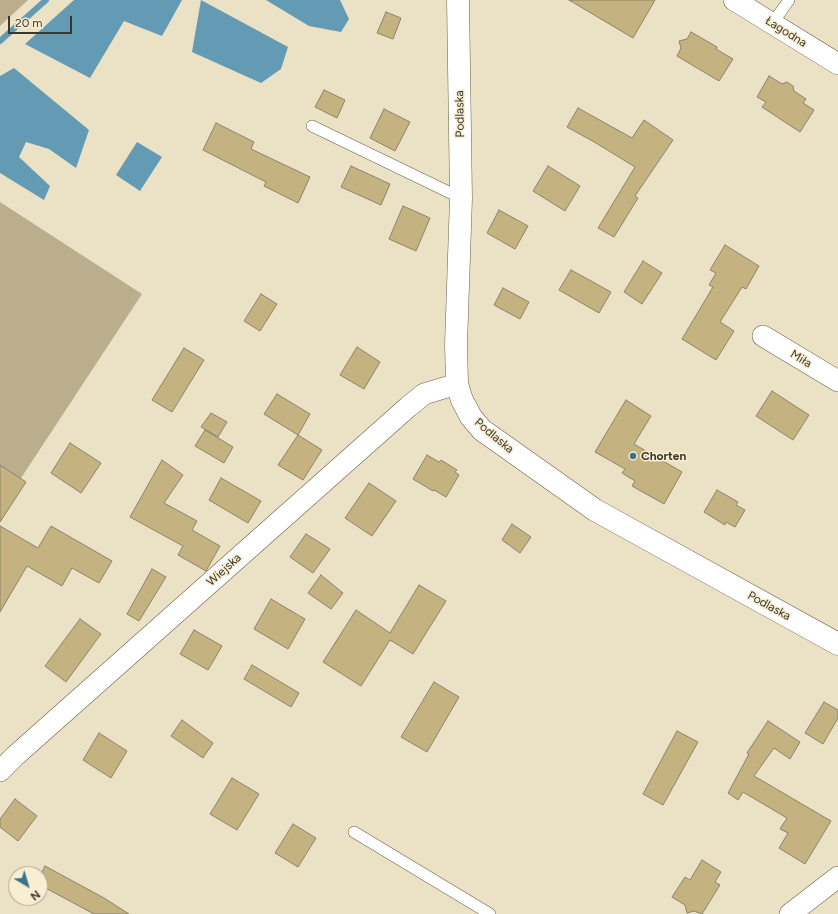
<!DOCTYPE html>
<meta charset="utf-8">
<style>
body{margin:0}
#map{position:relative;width:838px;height:914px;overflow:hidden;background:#ebe1c5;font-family:Figtree,sans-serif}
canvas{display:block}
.north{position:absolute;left:8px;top:866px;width:40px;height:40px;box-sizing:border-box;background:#f9eed2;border:1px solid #ada590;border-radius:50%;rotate:142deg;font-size:11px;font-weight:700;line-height:16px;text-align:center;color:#3b372c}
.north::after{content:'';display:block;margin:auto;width:14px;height:18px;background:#39738c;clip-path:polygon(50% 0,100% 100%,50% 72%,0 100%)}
.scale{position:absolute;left:8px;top:16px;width:64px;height:18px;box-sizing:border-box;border:2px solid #3b372c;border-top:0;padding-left:5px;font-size:12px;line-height:14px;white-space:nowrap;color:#3b372c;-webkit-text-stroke:3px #f9eed2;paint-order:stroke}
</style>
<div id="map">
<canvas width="838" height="914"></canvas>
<div class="north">N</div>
<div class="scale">20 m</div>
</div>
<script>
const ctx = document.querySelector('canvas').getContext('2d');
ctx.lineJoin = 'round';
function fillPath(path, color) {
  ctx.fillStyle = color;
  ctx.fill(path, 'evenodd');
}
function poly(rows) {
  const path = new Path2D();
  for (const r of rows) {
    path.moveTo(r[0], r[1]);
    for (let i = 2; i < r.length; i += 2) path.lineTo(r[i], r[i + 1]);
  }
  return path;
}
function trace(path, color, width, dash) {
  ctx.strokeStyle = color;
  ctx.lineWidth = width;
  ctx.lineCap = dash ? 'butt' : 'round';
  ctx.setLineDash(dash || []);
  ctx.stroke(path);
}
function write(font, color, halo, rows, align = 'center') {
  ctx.font = font + ' Figtree,sans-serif';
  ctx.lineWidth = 3;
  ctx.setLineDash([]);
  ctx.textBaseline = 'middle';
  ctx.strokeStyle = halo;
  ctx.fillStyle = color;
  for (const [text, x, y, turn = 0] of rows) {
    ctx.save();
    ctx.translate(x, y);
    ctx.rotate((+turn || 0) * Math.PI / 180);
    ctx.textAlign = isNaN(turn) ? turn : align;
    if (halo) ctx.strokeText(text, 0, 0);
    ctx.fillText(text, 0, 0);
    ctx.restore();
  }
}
const green = poly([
 [0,0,28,0,0,26],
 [0,202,142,294,0,510]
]);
const water = poly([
 [74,0,182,0,162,36,124,21,90,78,25,44],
 [201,0,288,47,281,69,261,83,192,52],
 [266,0,340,0,349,19,341,32,309,26],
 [14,68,89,130,76,168,49,149,26,142,19,157,50,186,44,200,0,173,0,76],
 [137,142,162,157,140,191,116,175]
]);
const stream = poly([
 [0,41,46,0]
]);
const building = poly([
 [569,0,655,0,633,38,569,0],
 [386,12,401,18,393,39,377,33,386,12],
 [691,32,717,47,716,49,733,59,719,81,677,56,681,48,679,41,687,39,691,32],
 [769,76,782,84,787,82,793,86,794,91,806,99,803,103,814,110,800,132,762,107,766,102,757,97,769,76],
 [324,90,345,100,337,118,315,107,324,90],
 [578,108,632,138,644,120,673,140,635,196,638,198,614,237,598,228,635,167,596,143,567,127,578,108],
 [384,109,410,122,395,151,370,138,384,109],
 [216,123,254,142,251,149,310,177,298,203,264,186,266,182,203,150,216,123],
 [351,166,390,184,381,205,341,187,351,166],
 [548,166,580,186,565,211,533,191,548,166],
 [403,206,430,218,416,251,389,239,403,206],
 [499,210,528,226,515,249,487,233,499,210],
 [725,245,759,266,746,289,742,287,720,322,734,331,716,360,682,339,713,287,709,285,716,273,710,270,725,245],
 [643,261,662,273,642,304,624,292,643,261],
 [571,270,611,292,599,313,559,290,571,270],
 [503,288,529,302,520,319,494,305,503,288],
 [261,294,277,304,260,331,244,321,261,294],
 [357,347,380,362,364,389,340,375,357,347],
 [184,348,204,360,172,412,152,400,184,348],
 [772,391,809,415,793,440,756,416,772,391],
 [277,394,310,414,298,435,264,414,277,394],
 [626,400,651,416,634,444,682,472,664,504,632,486,635,481,622,473,625,469,595,452,626,400],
 [211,413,227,422,218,437,201,427,211,413],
 [205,430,233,447,224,463,195,446,205,430],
 [298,435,322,450,303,480,278,465,298,435],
 [70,443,101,463,81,493,51,473,70,443],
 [427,455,439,462,441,460,457,470,455,472,459,475,446,497,434,490,433,491,413,479,427,455],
 [162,460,183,475,164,503,197,521,192,530,220,546,206,571,178,555,183,546,130,517,162,460],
 [0,465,26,482,0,522,0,465],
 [221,478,261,501,248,523,209,500,221,478],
 [369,483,396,501,372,536,345,518,369,483],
 [717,490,738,502,736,505,745,510,735,527,726,522,725,525,704,512,717,490],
 [512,524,531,537,520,553,502,540,512,524],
 [0,526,38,548,51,526,112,561,99,583,72,568,62,586,27,566,0,612,0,526],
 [306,534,330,549,313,573,290,557,306,534],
 [152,569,166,577,139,621,127,614,152,569],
 [321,575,343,593,331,609,308,593,321,575],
 [419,585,446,601,413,654,390,640,361,686,323,662,356,610,390,633,419,585],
 [271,599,305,619,288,649,254,629,271,599],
 [80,619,101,634,66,682,45,666,80,619],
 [194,630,222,646,208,670,180,654,194,630],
 [252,665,299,693,291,707,244,679,252,665],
 [434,682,459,697,427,752,401,737,434,682],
 [824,702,838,710,838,718,823,744,805,733,824,702],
 [182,720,213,743,203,758,171,736,182,720],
 [768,721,800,742,790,759,774,748,754,776,831,821,805,864,779,848,788,833,780,829,787,818,743,792,738,800,728,793,749,754,747,753,768,721],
 [677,731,698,742,663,805,643,794,677,731],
 [99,733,127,751,111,778,83,760,99,733],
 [232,778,259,794,237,830,210,814,232,778],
 [15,799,37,816,18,841,0,827,0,819,15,799],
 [293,824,316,838,298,867,275,853,293,824],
 [702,860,721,872,715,882,720,885,702,914,694,911,687,913,685,905,672,897,685,877,690,880,702,860],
 [45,866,104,898,129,914,94,914,40,885,40,876,45,866]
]);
const service = poly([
 [772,24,789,0],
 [312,126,461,198],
 [354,832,490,914]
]);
const minor = poly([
 [734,0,838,64],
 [763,336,838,381],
 [0,771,15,756,408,407,424,394,457,384],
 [790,914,838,877]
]);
const tertiary = poly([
 [458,0,461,198,456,344,457,384,462,400,471,417,482,430,499,442,595,510,838,644]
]);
const markers = [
 [633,456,4,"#39738c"]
];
const streetNames = [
 ["Łagodna",786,32,32],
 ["Podlaska",460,114,-91],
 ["Miła",801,359,31],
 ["Podlaska",494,436,40],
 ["Wiejska",224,570,-42],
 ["Podlaska",769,606,29]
];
const poiNames = [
 ["Chorten",641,456]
];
fillPath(green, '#baae8d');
fillPath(water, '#639ab4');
trace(stream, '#639ab4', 6);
fillPath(building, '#c4b280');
trace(building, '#8c8369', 1);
trace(service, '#685f47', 12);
trace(minor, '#685f47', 22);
trace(tertiary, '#685f47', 23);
trace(service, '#fff', 11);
trace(minor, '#fff', 21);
trace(tertiary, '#fff', 22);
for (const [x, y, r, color] of markers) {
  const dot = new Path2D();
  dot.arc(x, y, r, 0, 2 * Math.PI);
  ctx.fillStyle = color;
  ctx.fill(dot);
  trace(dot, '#f9eed2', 1.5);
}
write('12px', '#3b372c', '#f9eed2', streetNames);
write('bold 12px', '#3b372c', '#f9eed2', poiNames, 'left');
</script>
